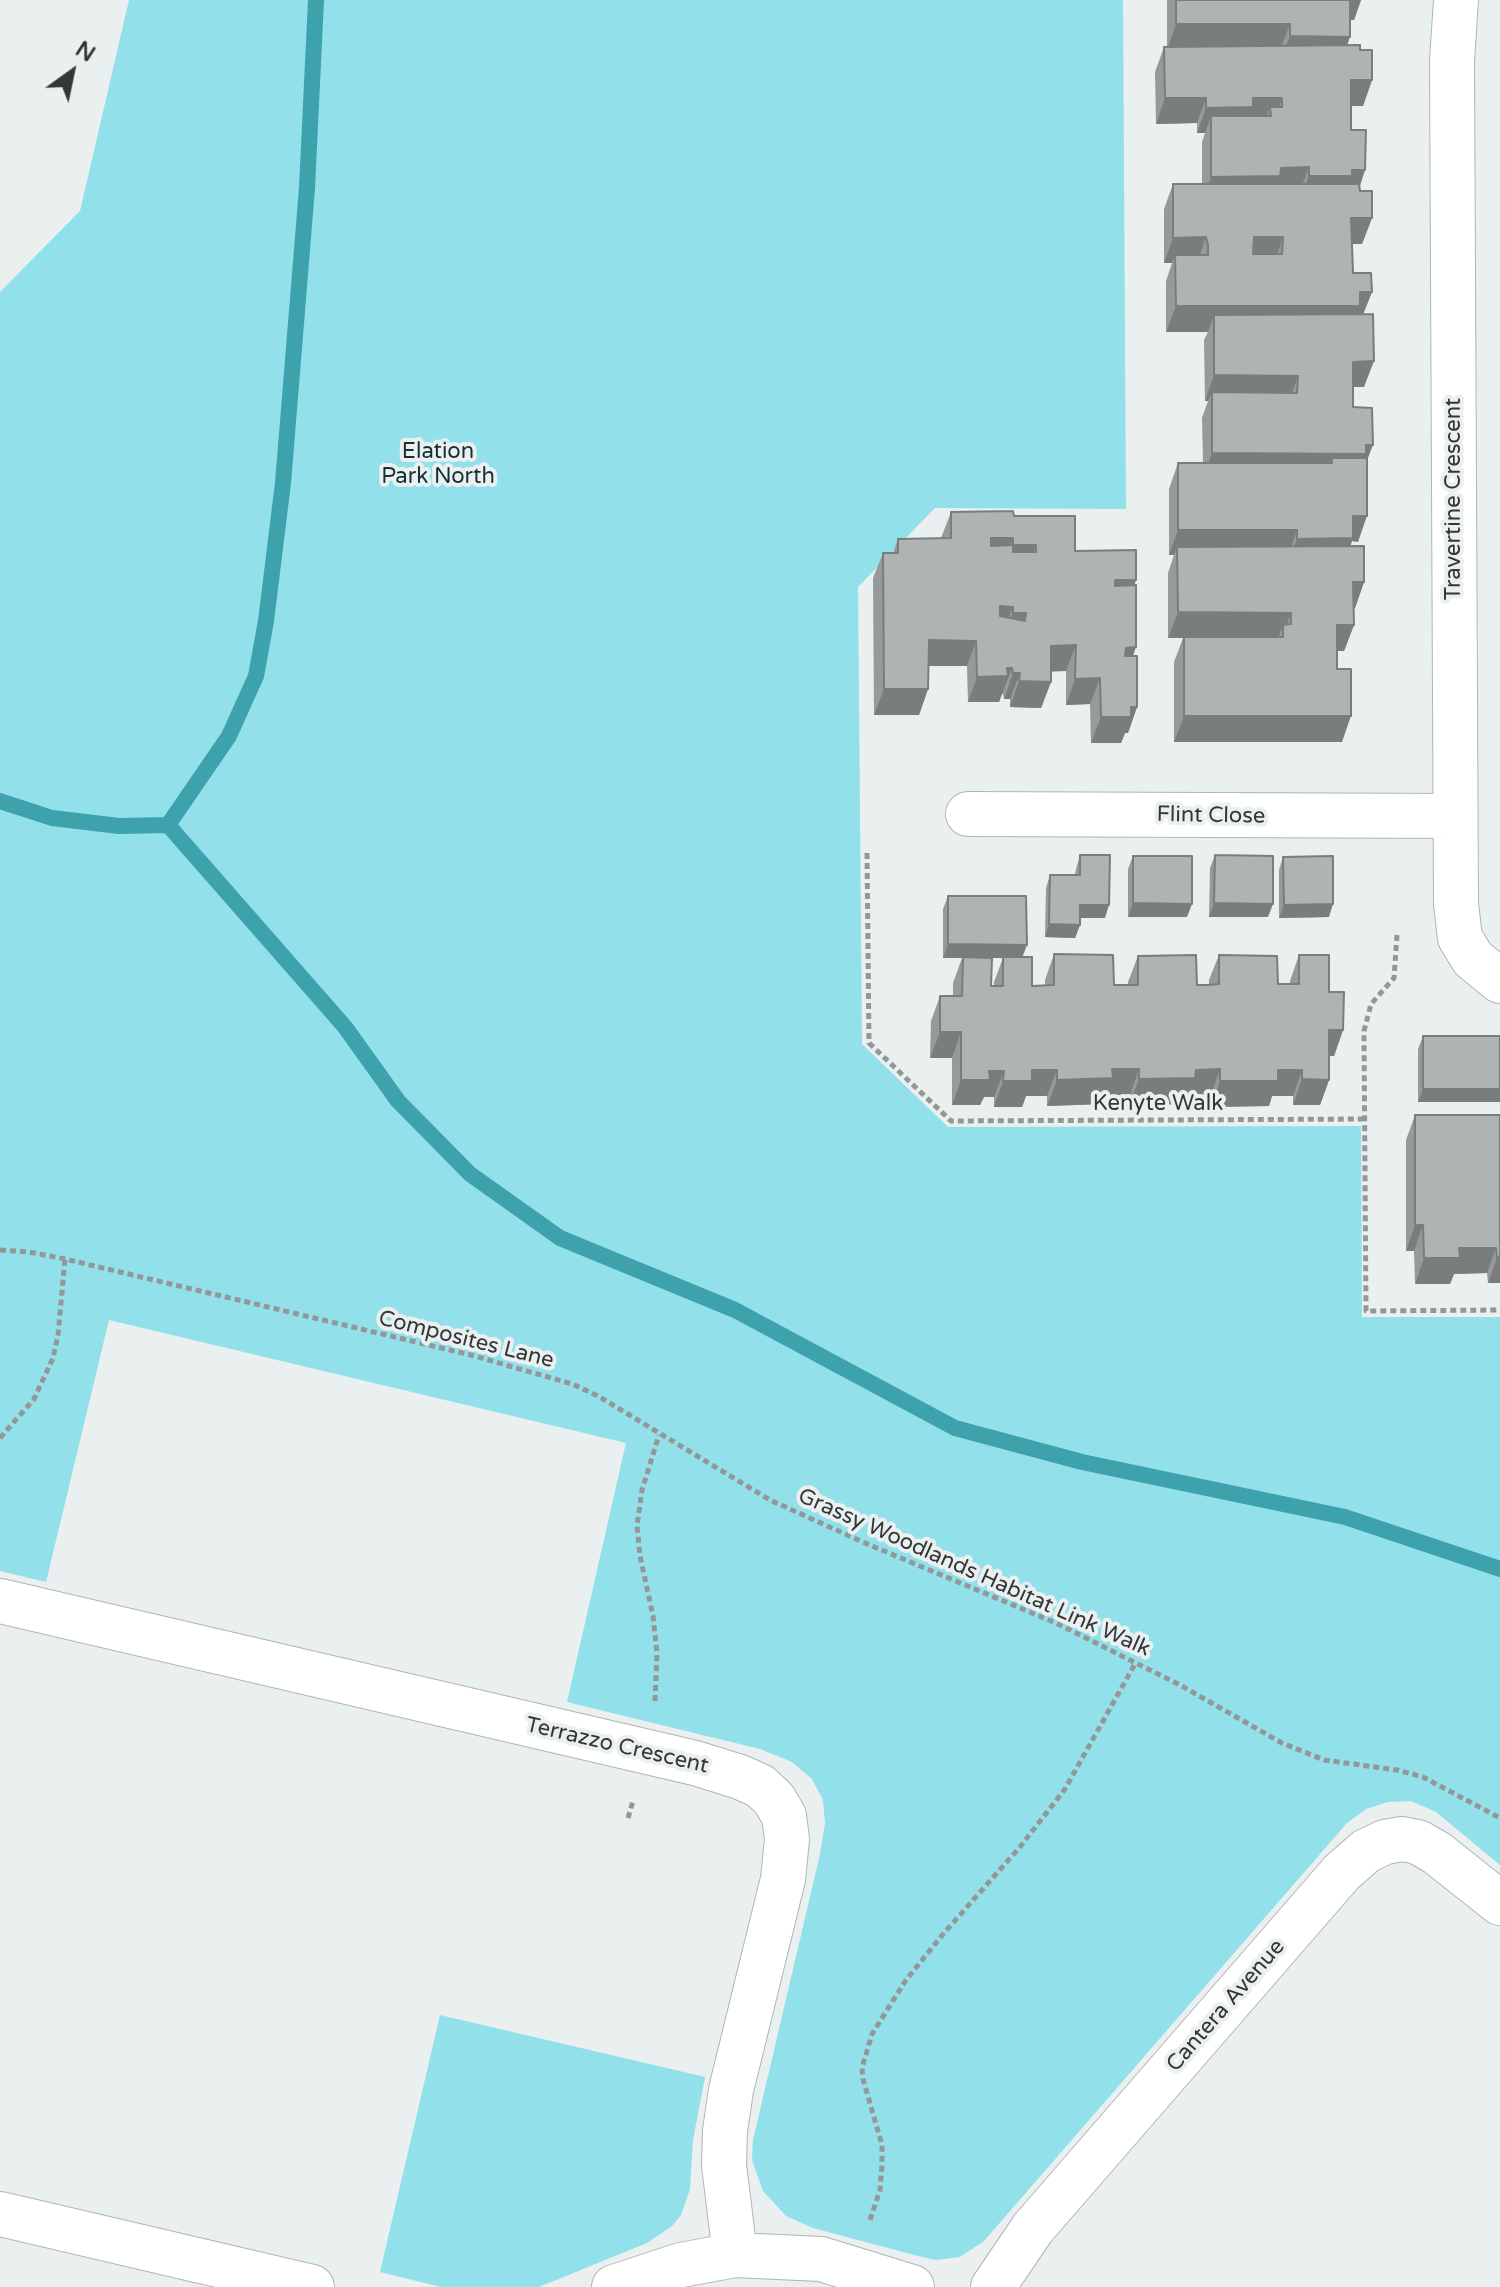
<!DOCTYPE html>
<style>
body{margin:0}
#map{position:relative;width:1500px;height:2287px;overflow:hidden;background:#eaeff0;font-family:"Varela Round",sans-serif}
canvas{display:block}
.north{position:absolute;left:32px;top:32px;width:80px;height:80px;-webkit-text-stroke:6px #eaeff0;paint-order:stroke;rotate:33deg;font-size:22px;font-weight:700;line-height:32px;text-align:center;color:#353737}
.north::after{content:'';display:block;margin:auto;width:28px;height:36px;background:#353737;clip-path:polygon(50% 0,100% 100%,50% 72%,0 100%)}
</style>
<div id="map">
<canvas width="1500" height="2287"></canvas>
<div class="north">N</div>
</div>
<script>
const ctx = document.querySelector('canvas').getContext('2d');
ctx.lineJoin = 'round';
function fillPath(path, color) {
  ctx.fillStyle = color;
  ctx.fill(path, 'evenodd');
}
function poly(rows) {
  const path = new Path2D();
  for (const r of rows) {
    path.moveTo(r[0], r[1]);
    for (let i = 2; i < r.length; i += 2) path.lineTo(r[i], r[i + 1]);
  }
  return path;
}
function trace(path, color, width, dash) {
  ctx.strokeStyle = color;
  ctx.lineWidth = width;
  ctx.lineCap = dash ? 'butt' : 'round';
  ctx.setLineDash(dash || []);
  ctx.stroke(path);
}
function write(font, color, halo, rows, align = 'center') {
  ctx.font = font + ' "Varela Round",sans-serif';
  ctx.lineWidth = 8;
  ctx.setLineDash([]);
  ctx.textBaseline = 'middle';
  ctx.strokeStyle = halo;
  ctx.fillStyle = color;
  for (const [text, x, y, turn = 0] of rows) {
    ctx.save();
    ctx.translate(x, y);
    ctx.rotate((+turn || 0) * Math.PI / 180);
    ctx.textAlign = isNaN(turn) ? turn : align;
    if (halo) ctx.strokeText(text, 0, 0);
    ctx.fillText(text, 0, 0);
    ctx.restore();
  }
}
const green = poly([
 [129,0,1123,0,1126,509,935,508,858,587,862,1044,948,1127,1361,1126,1362,1317,1500,1317,1500,1865,1436,1812,1411,1801,1388,1802,1366,1809,1347,1823,984,2241,960,2257,936,2260,918,2256,813,2228,786,2216,763,2191,752,2160,753,2140,820,1854,825,1823,823,1800,812,1779,792,1762,760,1749,567,1702,626,1443,109,1320,46,1582,0,1571,0,292,80,211],
 [440,2015,705,2077,693,2140,690,2189,681,2215,672,2226,647,2243,539,2287,441,2287,380,2272]
]);
const stream = poly([
 [0,801,52,818,119,826,168,825],
 [168,825,345,1027,398,1101,470,1174,560,1238,735,1310,955,1428,1082,1462,1345,1517,1500,1569],
 [168,825,229,736,256,676,266,621,283,483,307,188,316,0]
]);
const path = poly([
 [867,853,869,1043,951,1121,1366,1119],
 [1397,935,1394,978,1371,1004,1364,1031,1366,1311,1500,1310],
 [0,1250,29,1252,65,1259,471,1355,572,1384,598,1396,770,1500,865,1543,1056,1623,1180,1685,1282,1743,1324,1760,1397,1770,1423,1777,1500,1818],
 [0,1438,34,1399,53,1358,58,1335,65,1259],
 [655,1701,657,1653,653,1616,640,1556,637,1526,642,1490,659,1435],
 [628,1818,633,1801],
 [870,2220,880,2190,882,2165,882,2145,863,2079,862,2068,872,2034,906,1980,944,1933,1020,1847,1065,1789,1136,1662]
]);
const minor = poly([
 [1456,0,1452,61,1456,904,1460,938,1473,959,1500,981],
 [968,814,1454,816],
 [0,1601,695,1763,740,1777,760,1786,774,1799,784,1816,787,1839,783,1879,731,2090,725,2131,724,2165,735,2255],
 [0,2214,312,2287],
 [614,2287,681,2265,735,2255,821,2259,912,2287],
 [993,2287,1033,2228,1342,1872,1366,1851,1385,1842,1402,1839,1418,1842,1437,1853,1500,1903]
]);
const wall = poly([
 [1167,0,1361,0,1354,20,1350,20,1347,45,1360,50,1372,80,1363,106,1351,106,1351,130,1365,170,1360,186,1360,191,1372,218,1362,244,1352,244,1353,273,1372,292,1363,314,1364,387,1353,387,1353,407,1367,461,1358,542,1352,541,1350,547,1364,582,1355,608,1353,608,1354,625,1344,651,1337,651,1342,742,1174,742,1174,662,1183,638,1168,638,1168,573,1174,555,1169,555,1169,489,1178,463,1203,463,1202,418,1208,401,1205,401,1204,340,1208,332,1166,332,1166,281,1172,263,1164,263,1164,209,1173,184,1202,184,1202,142,1205,133,1197,133,1197,123,1156,124,1155,72,1164,47,1167,47],
 [951,512,1014,516,1075,551,1136,580,1134,585,1133,656,1137,707,1128,733,1125,733,1121,743,1091,743,1090,704,1066,705,1066,671,1051,671,1051,682,1041,708,1010,707,1010,699,1004,699,1003,694,1002,694,999,702,968,702,967,666,928,666,928,689,919,715,874,715,873,578,883,553,893,553,898,539,941,538],
 [1080,855,1105,918,1080,918,1080,925,1075,938,1045,937,1046,888,1050,875,1075,875,1076,869],
 [1215,855,1268,917,1209,917,1210,868],
 [1133,856,1187,917,1128,917,1128,869],
 [1283,857,1329,917,1279,918,1279,870],
 [948,896,1022,957,1032,986,1045,985,1045,980,1054,954,1114,985,1128,985,1128,982,1138,956,1197,985,1209,985,1209,980,1219,955,1278,984,1290,984,1290,981,1299,955,1329,992,1343,1030,1334,1056,1329,1056,1329,1080,1320,1105,1293,1105,1293,1096,1272,1096,1269,1106,1211,1107,1211,1095,1189,1095,1186,1104,1129,1105,1130,1095,1106,1095,1103,1104,1047,1106,1047,1096,1026,1096,1022,1107,994,1107,994,1097,984,1097,980,1105,952,1105,952,1058,930,1058,931,1021,940,996,953,996,953,983,962,958,943,958,943,909],
 [992,958,1003,958,994,982,994,986,991,986],
 [1423,1036,1500,1036,1500,1102,1418,1102,1418,1049],
 [1415,1115,1500,1115,1500,1283,1488,1283,1487,1273,1454,1274,1450,1284,1415,1284,1414,1251,1406,1251,1406,1140]
]);
const shadedWall = poly([
 [1348,0,1361,0,1354,20,1341,20],
 [1176,24,1290,24,1280,50,1167,50],
 [1290,36,1350,37,1341,63,1280,62],
 [1351,80,1372,80,1363,106,1341,106],
 [1165,98,1206,98,1197,123,1156,124],
 [1253,98,1282,98,1273,123,1271,116,1270,107,1264,123,1211,116,1205,133,1197,133,1206,108],
 [1309,167,1299,193,1202,203,1211,177,1281,168],
 [1352,170,1365,170,1356,196,1299,202,1309,176],
 [1351,218,1372,218,1362,244,1342,244],
 [1206,237,1197,263,1175,255,1172,263,1164,263,1173,238],
 [1254,237,1283,237,1274,263,1245,263],
 [1360,292,1372,292,1362,317,1214,315,1208,332,1166,332,1176,306],
 [1374,361,1364,387,1343,387,1353,362],
 [1214,375,1298,376,1289,402,1212,392,1208,401,1205,401],
 [1373,445,1363,471,1332,463,1332,458,1324,480,1203,479,1212,453],
 [1353,516,1367,516,1358,542,1352,541,1344,564,1287,565,1297,539],
 [1178,530,1297,530,1288,555,1177,547,1174,555,1169,555],
 [991,538,1013,538,1004,564,982,564],
 [1013,545,1036,545,1026,571,1004,571],
 [1115,580,1136,580,1127,606,1106,606],
 [1353,582,1364,582,1355,608,1344,608],
 [1000,606,1013,607,1003,633,991,632],
 [1178,612,1291,613,1283,634,1283,625,1278,638,1168,638],
 [1013,613,1026,613,1017,639,1004,638],
 [1337,625,1354,625,1344,651,1328,651],
 [929,640,976,641,967,666,919,666],
 [1076,645,1066,671,1042,672,1051,646],
 [1136,647,1127,673,1116,673,1126,648],
 [1007,668,1012,668,999,702,968,702,977,677],
 [1013,673,1020,673,1010,699,1004,699],
 [1100,678,1090,704,1066,705,1075,679],
 [1019,681,1051,682,1041,708,1010,707],
 [884,689,928,689,919,715,874,715],
 [1131,707,1137,707,1128,733,1125,733,1121,743,1091,743,1101,717],
 [1184,716,1351,716,1342,742,1174,742],
 [1133,903,1192,904,1187,917,1128,917],
 [1214,903,1273,904,1268,917,1209,917],
 [1333,904,1329,917,1279,918,1284,905],
 [1080,905,1109,905,1105,918,1075,918],
 [1049,924,1080,925,1075,938,1045,937],
 [948,944,1027,945,1022,958,943,958],
 [1329,1030,1343,1030,1334,1056,1320,1055],
 [940,1032,961,1032,952,1058,930,1058],
 [1112,1069,1139,1069,1130,1095,1106,1095,1103,1104,1047,1106,1057,1080],
 [1220,1069,1211,1095,1189,1095,1186,1104,1129,1105,1139,1079,1196,1070],
 [1032,1070,1057,1070,1047,1096,1026,1096,1022,1107,994,1107,1003,1081],
 [1278,1070,1302,1070,1293,1096,1272,1096,1269,1106,1211,1107,1220,1081],
 [989,1071,1004,1071,994,1097,984,1097,980,1105,952,1105,961,1080],
 [1302,1079,1329,1080,1320,1105,1293,1105],
 [1423,1089,1500,1089,1500,1102,1418,1102],
 [1415,1225,1423,1225,1414,1251,1406,1251],
 [1459,1248,1496,1248,1487,1273,1454,1274,1450,1284,1415,1284,1424,1258],
 [1500,1257,1500,1283,1488,1283,1497,1258]
]);
const building = poly([
 [1176,0,1350,0,1350,37,1290,36,1290,24,1176,24,1176,0],
 [1360,45,1360,50,1372,50,1372,80,1351,80,1351,130,1366,130,1365,170,1352,170,1352,176,1309,176,1309,167,1281,168,1280,176,1211,177,1211,116,1271,116,1270,107,1282,107,1282,98,1253,98,1253,107,1206,108,1206,98,1165,98,1164,47,1360,45],
 [1173,184,1359,184,1360,191,1372,191,1372,218,1351,218,1353,273,1371,273,1372,292,1360,292,1360,306,1176,306,1175,255,1208,255,1208,245,1206,237,1173,238,1173,184],
 [1254,237,1283,237,1282,254,1253,254,1254,237],
 [1373,314,1374,361,1353,362,1353,407,1372,408,1373,445,1366,445,1366,454,1212,453,1212,392,1297,393,1298,376,1214,375,1214,315,1373,314],
 [1332,458,1367,458,1367,516,1353,516,1353,538,1297,539,1297,530,1178,530,1178,463,1332,463,1332,458],
 [1013,511,1014,516,1075,516,1075,551,1136,550,1136,580,1115,580,1115,586,1136,585,1136,647,1126,648,1125,656,1137,656,1137,707,1131,707,1131,717,1101,717,1100,678,1075,679,1076,645,1051,646,1051,682,1019,681,1020,673,1013,673,1012,668,1007,668,1008,676,977,677,976,641,929,640,928,689,884,689,883,553,898,553,898,539,951,538,951,512,1013,511],
 [991,538,1013,538,1013,545,991,546,991,538],
 [1013,545,1036,545,1036,552,1013,552,1013,545],
 [1000,606,1013,607,1013,613,1026,613,1025,621,1000,616,1000,606],
 [1364,546,1364,582,1353,582,1354,625,1337,625,1337,669,1351,669,1351,716,1184,716,1184,637,1283,637,1283,625,1291,624,1291,613,1178,612,1177,547,1364,546],
 [1080,855,1110,855,1109,905,1080,905,1080,925,1049,924,1050,875,1080,875,1080,855],
 [1215,855,1273,856,1273,904,1214,903,1215,855],
 [1133,856,1192,856,1192,904,1133,903,1133,856],
 [1333,856,1333,904,1284,905,1283,857,1333,856],
 [948,896,1026,896,1027,945,948,944,948,896],
 [1054,954,1113,955,1114,985,1138,985,1138,956,1196,955,1197,985,1208,985,1219,984,1219,955,1277,956,1278,984,1299,984,1299,955,1329,955,1329,992,1344,992,1343,1030,1329,1030,1329,1080,1302,1079,1302,1070,1278,1070,1278,1081,1220,1081,1220,1069,1196,1070,1195,1078,1139,1079,1139,1069,1112,1069,1113,1078,1057,1080,1057,1070,1032,1070,1032,1081,1003,1081,1004,1071,989,1071,990,1080,961,1080,961,1032,940,1032,940,996,962,996,963,957,992,958,991,986,1003,986,1003,957,1032,957,1032,986,1054,985,1054,954],
 [1423,1036,1500,1036,1500,1089,1423,1089,1423,1036],
 [1415,1115,1500,1115,1500,1257,1497,1258,1496,1248,1459,1248,1460,1258,1424,1258,1423,1225,1415,1225,1415,1115]
]);
const parkNames = [
 ["Elation",438,452],
 ["Park North",438,477]
];
const streetNames = [
 ["Travertine Crescent",1454,499,-90],
 ["Flint Close",1211,816,1],
 ["Kenyte Walk",1158,1104],
 ["Composites Lane",466,1340,14],
 ["Grassy Woodlands Habitat Link Walk",974,1573,24],
 ["Terrazzo Crescent",617,1746,13],
 ["Cantera Avenue",1226,2006,-49]
];
fillPath(green, '#91e0ea');
trace(stream, '#3ea2ad', 16);
trace(minor, '#b0b5b5', 46);
trace(path, '#939797', 5, [6, 4]);
trace(minor, '#fff', 44);
fillPath(wall, '#969a9a');
fillPath(shadedWall, '#7a7d7d');
fillPath(building, '#aeb3b3');
trace(building, '#7a7d7d', 2);
write('22px', '#183033', '#eaeff0', parkNames);
write('22px', '#353737', '#eaeff0', streetNames);
</script>
